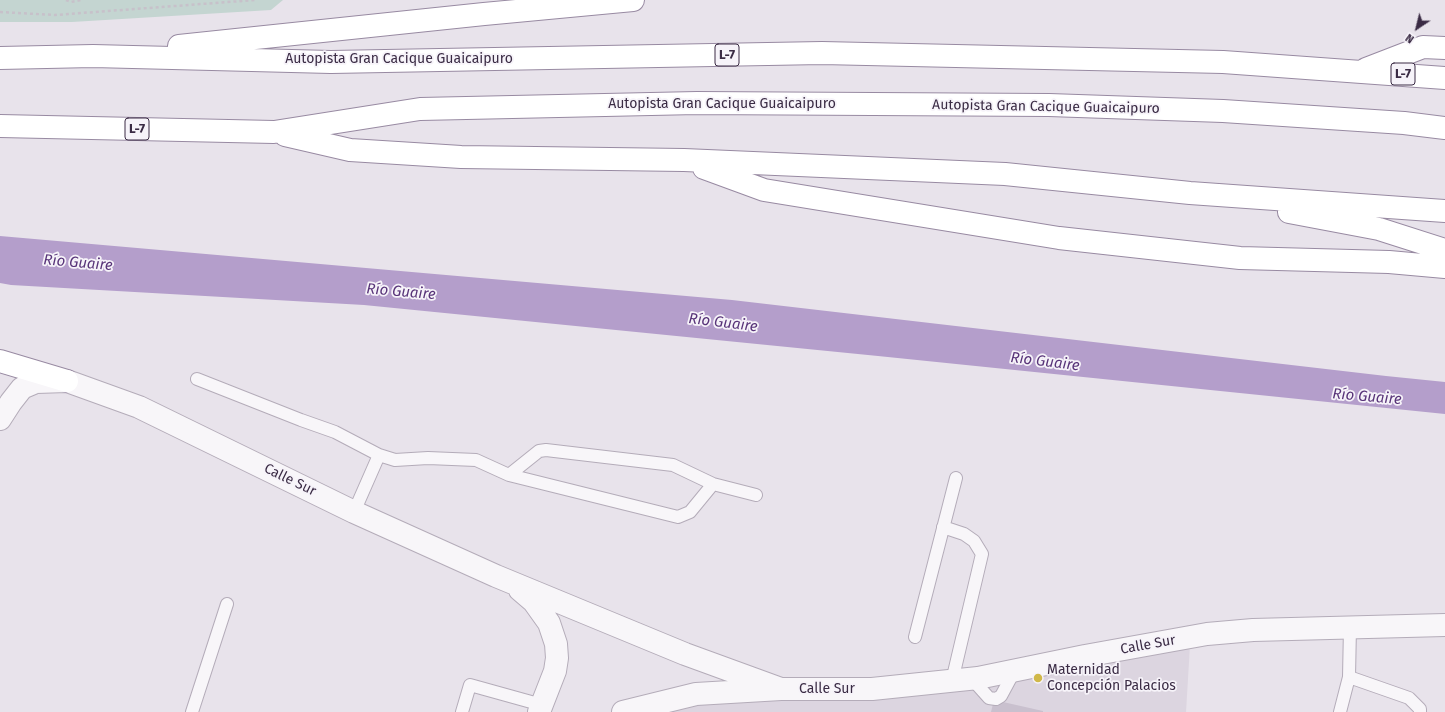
<!DOCTYPE html>
<meta charset="utf-8">
<style>
body{margin:0}
#map{position:relative;width:1445px;height:712px;overflow:hidden;background:#e8e3eb;font-family:"Fira Sans",sans-serif}
canvas{display:block}
.north{position:absolute;left:1397px;top:8px;width:40px;height:40px;-webkit-text-stroke:3px #f6f3f9;paint-order:stroke;rotate:215deg;font-size:11px;font-weight:700;line-height:16px;text-align:center;color:#3a2b44}
.north::after{content:'';display:block;margin:auto;width:14px;height:18px;background:#3a2b44;clip-path:polygon(50% 0,100% 100%,50% 72%,0 100%)}
</style>
<div id="map">
<canvas width="1445" height="712"></canvas>
<div class="north">N</div>
</div>
<script>
const ctx = document.querySelector('canvas').getContext('2d');
ctx.lineJoin = 'round';
function fillPath(path, color) {
  ctx.fillStyle = color;
  ctx.fill(path, 'evenodd');
}
function poly(rows) {
  const path = new Path2D();
  for (const r of rows) {
    path.moveTo(r[0], r[1]);
    for (let i = 2; i < r.length; i += 2) path.lineTo(r[i], r[i + 1]);
  }
  return path;
}
function trace(path, color, width, dash) {
  ctx.strokeStyle = color;
  ctx.lineWidth = width;
  ctx.lineCap = dash ? 'butt' : 'round';
  ctx.setLineDash(dash || []);
  ctx.stroke(path);
}
function write(font, color, halo, rows, align = 'center') {
  ctx.font = font + ' "Fira Sans",sans-serif';
  ctx.lineWidth = 3.5;
  ctx.setLineDash([]);
  ctx.textBaseline = 'middle';
  ctx.strokeStyle = halo;
  ctx.fillStyle = color;
  for (const [text, x, y, turn = 0] of rows) {
    ctx.save();
    ctx.translate(x, y);
    ctx.rotate((+turn || 0) * Math.PI / 180);
    ctx.textAlign = isNaN(turn) ? turn : align;
    if (halo) ctx.strokeText(text, 0, 0);
    ctx.fillText(text, 0, 0);
    ctx.restore();
  }
}
const built = poly([
 [1190,645,1186,712,631,712]
]);
const green = poly([
 [0,0,283,0,271,10,72,22,0,22]
]);
const water = poly([
 [0,236,732,300,1386,376,1445,382,1445,414,878,356,364,305,11,285,0,283]
]);
const building = poly([
 [994,700,1043,711,1043,712,991,712]
]);
const path = poly([
 [66,0,71,2,81,0],
 [0,12,55,15,255,0]
]);
const lane = poly([
 [197,379,301,420,335,432,379,455,395,460,428,458,476,460,509,475,678,517,690,512,713,484],
 [509,475,539,451,546,450,673,465,713,484,756,495],
 [354,512,379,455],
 [943,527,964,534,974,541,982,554,952,681],
 [915,637,956,478],
 [1349,677,1409,698,1420,709,1420,712],
 [972,679,989,698,996,699,1001,696,1015,670],
 [192,712,227,604],
 [462,712,470,685,542,705],
 [1340,712,1349,677,1350,627]
]);
const street = poly([
 [0,419,11,402,22,388,36,382,67,381,139,407,354,512,496,576,685,654,781,689],
 [520,590,534,602,549,623,556,644,557,658,555,671,539,712],
 [623,712,696,694,781,689,872,689,978,678,1085,656,1207,634,1253,630,1445,625]
]);
const highway = poly([
 [179,46,484,14,633,0],
 [0,58,93,56,331,62,822,53,1223,62,1445,78],
 [1366,69,1423,47,1445,48],
 [0,126,274,132,420,109,697,103,1049,105,1223,111,1404,123,1445,128],
 [285,135,350,150,461,157,684,160,1005,174,1190,193,1445,211],
 [704,168,764,190,1059,238,1240,258,1389,262,1445,267],
 [1289,212,1379,229,1445,250],
 [0,361,67,381]
]);
const markers = [
 [1038,678,5,"#d0b849"]
];
const shields = [
 [727,55,24],
 [1403,74,24],
 [137,129,24]
];
const shieldNames = [
 ["L-7",727,55],
 ["L-7",1403,74],
 ["L-7",137,129]
];
const streetNames = [
 ["Autopista Gran Cacique Guaicaipuro",399,59],
 ["Autopista Gran Cacique Guaicaipuro",722,104],
 ["Autopista Gran Cacique Guaicaipuro",1046,107,1],
 ["Calle Sur",290,480,26],
 ["Calle Sur",1148,645,-10],
 ["Calle Sur",827,689]
];
const poiNames = [
 ["Maternidad",1047,670],
 ["Concepción Palacios",1047,686]
];
const waterNames = [
 ["Río Guaire",78,263,5],
 ["Río Guaire",401,292,5],
 ["Río Guaire",723,323,7],
 ["Río Guaire",1045,362,7],
 ["Río Guaire",1367,397,5]
];
fillPath(built, '#dcd5e0');
fillPath(green, '#c4d5d1');
fillPath(water, '#b49ecb');
fillPath(building, '#c9c0ce');
trace(lane, '#b4acb9', 14);
trace(street, '#b4acb9', 24);
trace(highway, '#988aa2', 24);
trace(path, '#c7c1ca', 2.5, [3, 3]);
trace(lane, '#f8f6f9', 12);
trace(street, '#f8f6f9', 22);
trace(highway, '#fff', 22);
for (const [x, y, r, color] of markers) {
  const dot = new Path2D();
  dot.arc(x, y, r, 0, 2 * Math.PI);
  ctx.fillStyle = color;
  ctx.fill(dot);
  trace(dot, '#f6f3f9', 1.5);
}
for (const [x, y, w] of shields) {
  const box = new Path2D();
  box.roundRect(x - w / 2, y - 11, w, 22, 3);
  ctx.fillStyle = '#f6f3f9';
  ctx.fill(box);
  trace(box, '#3a2b44', 1);
}
write('bold 13px', '#3a2b44', null, shieldNames);
write('14px', '#3a2b44', '#f6f3f9', streetNames);
write('14px', '#3a2b44', '#f6f3f9', poiNames, 'left');
write('italic 15px', '#583479', '#f6f3f9', waterNames);
</script>
